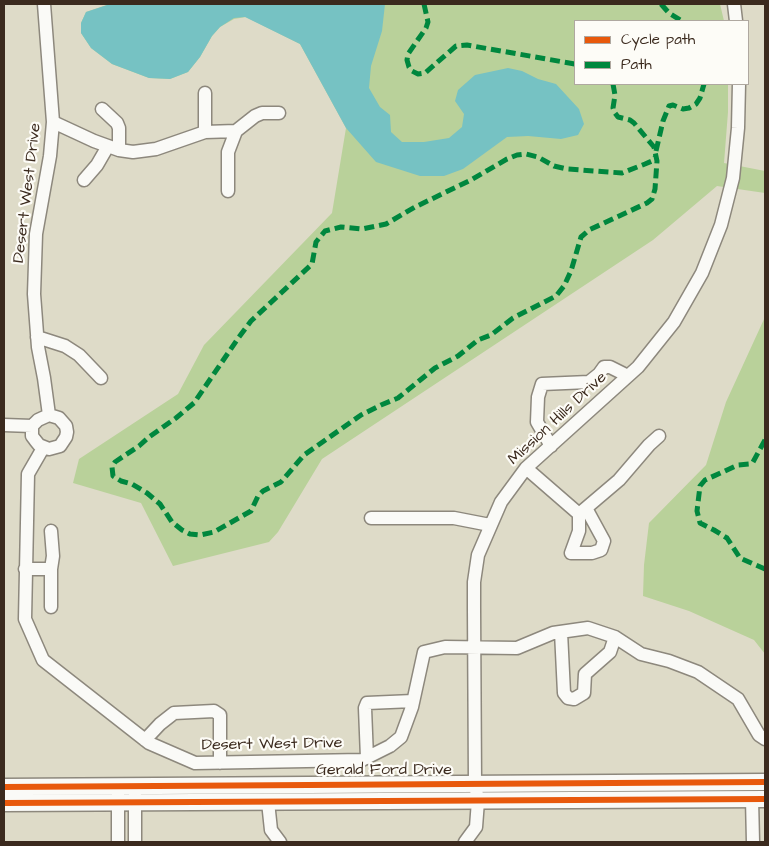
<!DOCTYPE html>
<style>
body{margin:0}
#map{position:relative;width:769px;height:846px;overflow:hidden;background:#dedbc8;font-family:"Architects Daughter",sans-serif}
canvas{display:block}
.frame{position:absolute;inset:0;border:5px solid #3b2a1e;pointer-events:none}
.legend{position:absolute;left:574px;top:20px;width:175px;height:65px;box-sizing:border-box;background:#fdfcf7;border:1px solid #afa8a0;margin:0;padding:6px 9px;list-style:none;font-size:15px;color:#3b2a1e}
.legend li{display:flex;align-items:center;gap:10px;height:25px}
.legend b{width:25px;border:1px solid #afa8a0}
</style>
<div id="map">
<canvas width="769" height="846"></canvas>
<div class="frame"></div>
<ul class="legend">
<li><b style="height:6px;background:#e8590c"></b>Cycle path</li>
<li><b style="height:6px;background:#00873e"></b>Path</li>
</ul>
</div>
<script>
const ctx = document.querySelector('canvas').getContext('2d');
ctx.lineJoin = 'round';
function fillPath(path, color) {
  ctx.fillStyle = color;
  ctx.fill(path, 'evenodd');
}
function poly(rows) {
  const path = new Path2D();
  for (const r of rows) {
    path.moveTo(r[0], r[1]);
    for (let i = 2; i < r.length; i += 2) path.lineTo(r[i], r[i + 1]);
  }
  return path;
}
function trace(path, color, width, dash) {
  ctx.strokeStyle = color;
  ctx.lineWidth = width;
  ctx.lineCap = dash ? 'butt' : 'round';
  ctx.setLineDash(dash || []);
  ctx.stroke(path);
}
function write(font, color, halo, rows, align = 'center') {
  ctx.font = font + ' "Architects Daughter",sans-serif';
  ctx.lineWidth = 4.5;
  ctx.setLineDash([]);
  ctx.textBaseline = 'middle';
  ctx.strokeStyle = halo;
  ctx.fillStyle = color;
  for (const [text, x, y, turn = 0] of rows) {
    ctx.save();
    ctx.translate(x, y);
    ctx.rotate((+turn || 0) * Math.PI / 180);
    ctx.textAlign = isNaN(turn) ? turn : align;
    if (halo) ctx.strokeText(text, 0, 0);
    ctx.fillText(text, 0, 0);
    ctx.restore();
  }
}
const green = poly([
 [110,4,720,4,724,21,575,21,575,84,728,84,728,112,724,163,765,171,765,193,717,186,653,240,322,459,278,532,269,542,173,566,141,503,73,483,79,459,178,394,204,345,332,213,346,128,300,44,246,17,234,19,220,27,212,36,200,57,188,72,170,79,149,78,112,64,91,48,81,33,81,23,86,12],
 [765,317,765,654,754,640,689,611,643,596,644,565,649,523,706,465,726,402]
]);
const water = poly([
 [110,4,385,4,382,31,371,66,369,88,380,107,390,115,391,132,402,142,424,142,449,138,462,127,464,114,455,101,458,90,475,75,508,68,522,71,538,79,556,84,579,109,584,124,578,135,561,139,528,136,507,137,463,169,444,176,420,176,376,162,346,128,300,44,245,17,234,18,220,27,212,36,200,57,188,72,170,79,149,78,112,64,91,48,81,33,81,23,86,12]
]);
const minor = poly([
 [44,4,53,122,50,156,36,234,34,294,38,347,44,378,49,415],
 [734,4,736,21],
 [102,109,117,123,119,128,119,150],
 [53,122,94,141,119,150,133,152,156,149,205,132,236,131],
 [205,132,205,93],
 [84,180,97,165,108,146],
 [228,191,228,152,236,131,255,116,262,113,279,113],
 [37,337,65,346,79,355,101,378],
 [49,415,59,418,66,426,67,432,66,437,60,446,49,449,39,445,35,440,32,436,32,426,38,420,49,415],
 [4,425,32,426],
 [551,446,537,422,538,397,542,384,589,382,599,374,604,367,610,367,628,376],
 [43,448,28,474,25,619,43,660,149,743,195,763,362,760,390,746,401,737,412,707,424,652,445,647,517,648,553,633,588,628,615,637,641,654,669,661,698,672,738,699,759,735,765,739],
 [526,468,579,514,619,480,649,445,659,436],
 [579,514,579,531,571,553,592,553,601,550,604,541,586,508],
 [371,518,454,518,490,525],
 [25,569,51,569,53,556,51,531],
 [51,569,51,607],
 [561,632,564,693,568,698,574,699,584,693,585,674,610,652,615,637],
 [145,740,160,724,174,713,214,711,220,715,220,763],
 [367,758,365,708,367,703,413,701],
 [752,799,753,842],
 [268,802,271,830,280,842],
 [118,842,118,793],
 [135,842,135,795],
 [465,842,476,827,478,801,475,784,474,608,474,582,478,555,501,502,526,468,638,367,674,322,702,273,721,225,733,178,738,128,739,84]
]);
const major = poly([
 [4,787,765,782],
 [4,803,765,799]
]);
const quiet = poly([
 [424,4,428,22,426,28,408,54,407,60,409,67,412,71,418,74,425,73,456,46,467,45,575,64],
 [661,4,669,13,682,21],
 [613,84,615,95,613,108,615,113,618,117,630,120,634,123,654,147,657,161,655,189,652,199,647,203,589,230,581,237,571,271,564,286,556,296,513,318,491,335,478,340,458,356,435,368,398,398,381,405,361,415,304,455,281,482,263,491,258,496,251,511,214,532,200,535,190,534,182,530,172,522,160,504,147,493,132,484,121,481,113,476,112,467,115,462,139,446,149,437,176,418,194,403,239,337,251,321,312,264,316,242,325,231,341,227,362,229,386,224,415,207,471,180,507,159,517,155,526,154,538,157,554,166,567,169,622,173,645,164,652,161,656,156],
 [656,151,663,121,669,106,673,105,683,109,689,108,696,104,700,98,704,84],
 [765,440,753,462,750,464,738,465,705,480,700,486,697,511,700,523,714,530,727,538,740,558,765,569]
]);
const cycleway = poly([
 [4,787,765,782],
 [4,803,765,799]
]);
const streetNames = [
 ["Desert West Drive",28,193,-83],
 ["Mission Hills Drive",558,419,-43],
 ["Desert West Drive",272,745,-1],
 ["Gerald Ford Drive",384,771]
];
fillPath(green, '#b9d19a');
fillPath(water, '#76c2c3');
trace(minor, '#8d887d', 15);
trace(major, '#8d887d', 19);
trace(minor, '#fafaf7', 12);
trace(major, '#fafaf7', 16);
trace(quiet, '#00873e', 5, [10, 5]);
trace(cycleway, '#e8590c', 6);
write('16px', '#3b2a1e', '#fdfcf7', streetNames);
</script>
